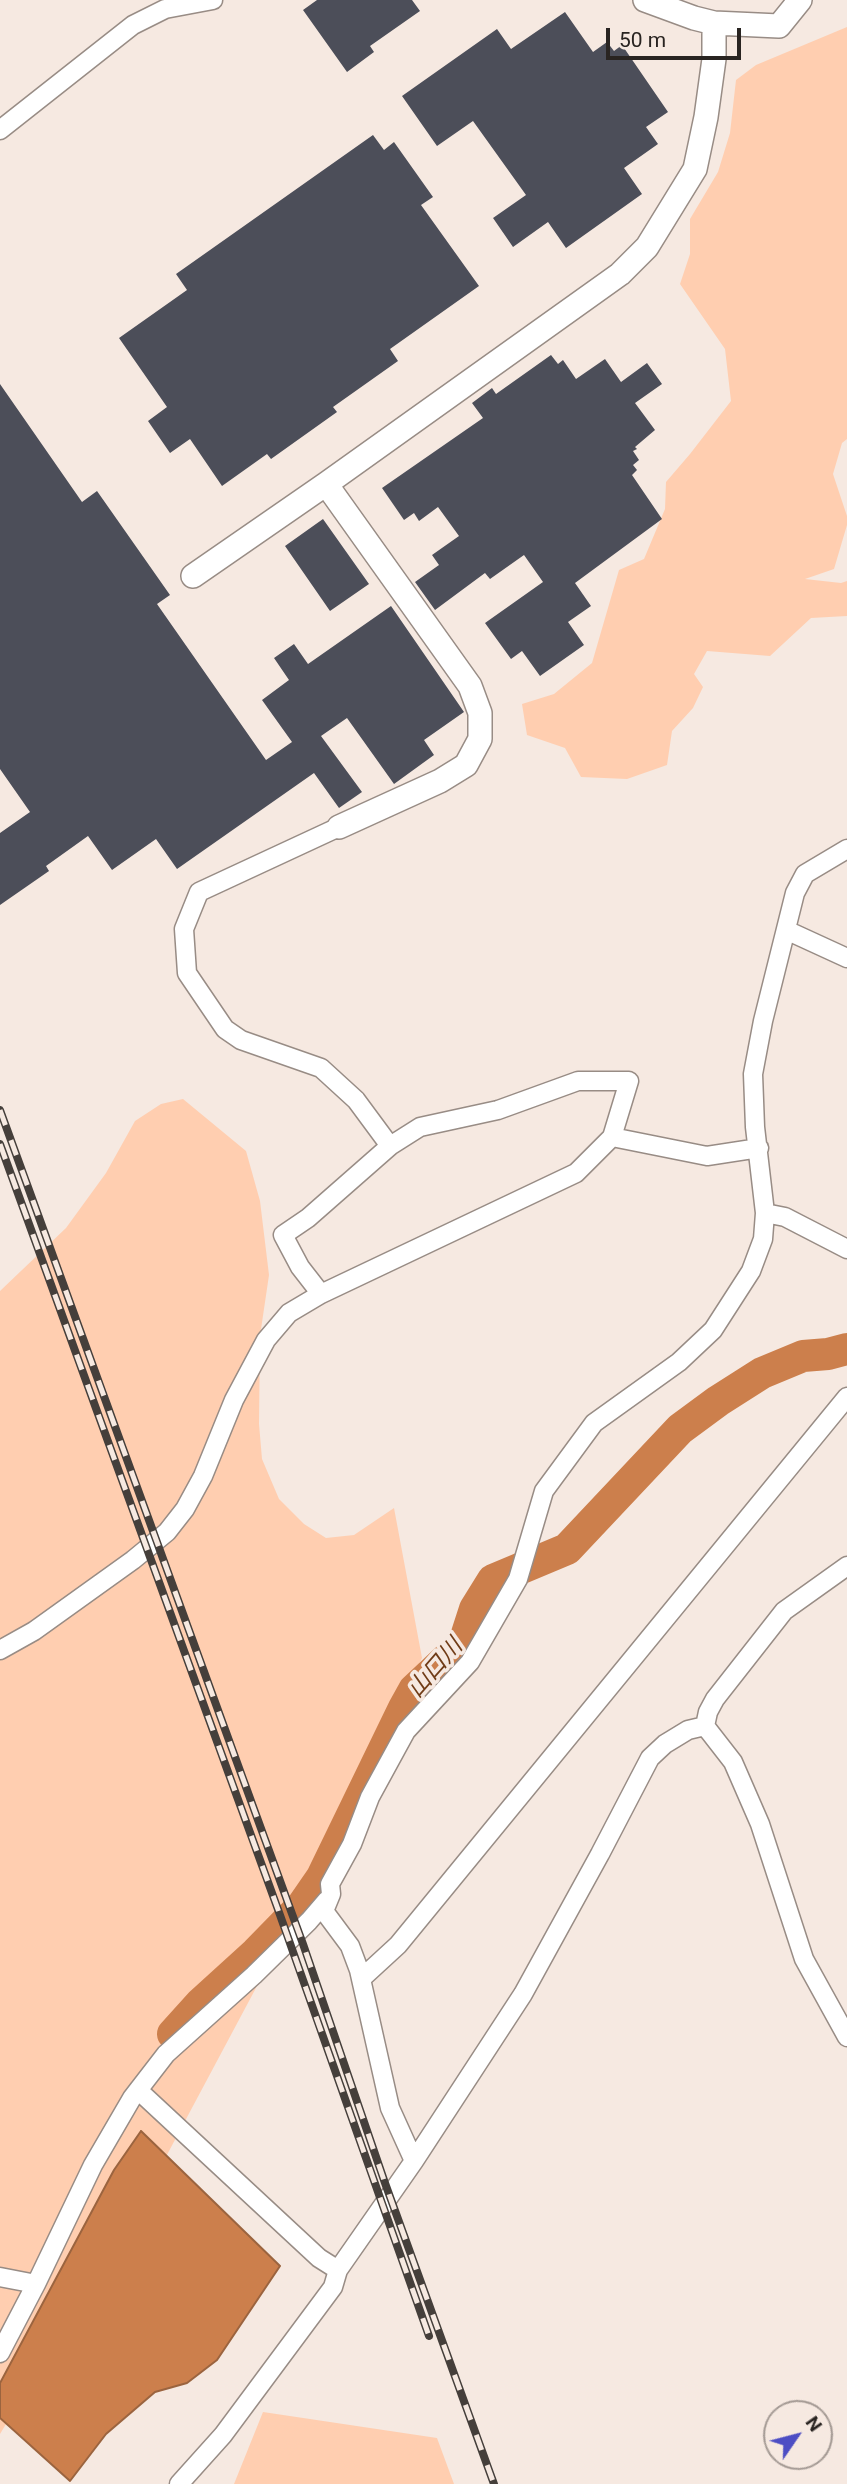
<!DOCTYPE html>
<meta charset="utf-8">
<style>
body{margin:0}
#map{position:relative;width:847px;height:2484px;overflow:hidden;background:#f6e9e1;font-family:Roboto,sans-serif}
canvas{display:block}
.north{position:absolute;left:763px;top:2400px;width:70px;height:70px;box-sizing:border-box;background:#f6e9e1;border:2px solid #a49a94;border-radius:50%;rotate:55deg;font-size:19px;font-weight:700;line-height:28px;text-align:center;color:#292421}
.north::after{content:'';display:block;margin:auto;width:24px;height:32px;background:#4d4ec4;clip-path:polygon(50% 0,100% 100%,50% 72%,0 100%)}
.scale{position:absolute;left:606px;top:28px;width:135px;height:32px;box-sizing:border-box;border:4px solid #292421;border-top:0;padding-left:9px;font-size:21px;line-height:24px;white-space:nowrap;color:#292421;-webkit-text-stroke:5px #f6e9e1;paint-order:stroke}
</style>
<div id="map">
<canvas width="847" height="2484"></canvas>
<div class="north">N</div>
<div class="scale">50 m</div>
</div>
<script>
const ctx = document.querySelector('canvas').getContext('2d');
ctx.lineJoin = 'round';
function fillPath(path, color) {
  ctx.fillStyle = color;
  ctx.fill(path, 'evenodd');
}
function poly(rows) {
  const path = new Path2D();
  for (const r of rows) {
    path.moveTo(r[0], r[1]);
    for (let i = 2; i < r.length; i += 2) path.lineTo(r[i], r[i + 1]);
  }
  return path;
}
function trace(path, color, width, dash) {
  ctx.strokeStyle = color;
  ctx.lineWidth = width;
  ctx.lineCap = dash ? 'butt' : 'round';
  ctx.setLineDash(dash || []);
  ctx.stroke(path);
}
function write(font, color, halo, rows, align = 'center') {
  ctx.font = font + ' Roboto,"Noto Sans JP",sans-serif';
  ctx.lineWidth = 7;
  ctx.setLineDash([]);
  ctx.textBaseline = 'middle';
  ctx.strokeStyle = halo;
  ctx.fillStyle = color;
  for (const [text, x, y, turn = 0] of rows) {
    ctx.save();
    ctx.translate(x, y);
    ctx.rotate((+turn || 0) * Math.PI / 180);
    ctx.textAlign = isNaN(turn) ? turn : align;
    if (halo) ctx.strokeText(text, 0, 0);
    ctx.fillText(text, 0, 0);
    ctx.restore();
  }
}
const green = poly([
 [847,27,847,439,842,443,833,474,847,516,847,525,834,569,805,579,841,583,847,581,847,616,811,618,770,656,707,651,694,674,703,687,693,708,672,731,667,765,627,779,581,777,565,748,527,735,522,704,554,694,592,663,619,570,644,559,665,509,666,482,690,454,731,401,725,349,680,284,690,254,690,219,718,172,730,133,736,80,756,65],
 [183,1099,246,1151,260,1201,269,1275,260,1336,259,1424,262,1459,279,1499,304,1524,326,1538,354,1535,394,1508,422,1658,281,1941,161,2166,0,2434,0,1291,66,1228,106,1173,135,1121,161,1104],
 [263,2412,437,2438,454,2484,234,2484]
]);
const water = poly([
 [141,2131,280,2266,217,2360,187,2383,155,2392,106,2434,70,2481,0,2418,0,2383,114,2170,141,2131]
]);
const river = poly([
 [173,2034,201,2003,256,1953,302,1906,322,1877,404,1708,414,1690,464,1643,475,1609,493,1580,567,1549,680,1429,718,1401,762,1373,803,1356,828,1354,847,1349]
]);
const building = poly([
 [317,0,412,0,420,11,370,46,374,52,347,72,303,10],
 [565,12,593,52,607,42,614,51,622,45,668,112,646,127,658,144,624,168,642,194,566,248,548,222,513,247,493,218,526,195,473,121,437,146,402,96,497,29,511,49],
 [373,135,384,150,394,142,433,197,421,205,479,286,390,349,398,361,333,407,337,412,271,459,267,454,222,486,190,439,170,453,148,421,167,407,119,338,187,290,176,274],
 [551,355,558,364,563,360,576,379,605,359,621,382,647,363,662,384,635,403,655,430,635,447,637,449,633,451,639,460,633,465,637,470,632,475,662,519,575,583,591,606,568,622,584,645,540,676,522,651,511,659,485,623,543,582,524,555,490,579,485,573,435,610,415,582,439,565,432,555,459,536,438,507,419,521,414,513,404,520,382,488,483,418,472,403,492,388,496,394],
 [0,384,82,502,97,491,170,595,157,604,266,760,292,742,262,700,289,680,274,658,294,644,308,664,391,606,464,712,424,740,434,755,394,784,347,718,321,736,362,792,339,808,314,773,177,869,156,839,112,870,88,836,46,866,49,871,0,905,0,833,30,812,0,769],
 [323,519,369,584,330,611,285,546]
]);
const minor = poly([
 [0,130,133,25,165,9,213,0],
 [339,827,199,892,184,929,187,973,225,1029,241,1040,321,1068,356,1100,390,1146],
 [786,930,847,958],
 [612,1137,707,1156,759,1148],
 [765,1213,785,1217,847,1249],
 [847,1566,784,1611,715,1699,708,1712,705,1726,733,1762,760,1824,804,1959,847,2037],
 [0,1650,34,1631,133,1560,167,1532,185,1509,203,1476,234,1400,266,1340,289,1313,321,1294,576,1173,612,1137,629,1081,578,1081,498,1110,420,1127,390,1146,308,1218,283,1235,300,1267,321,1294],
 [361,1979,398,1945,847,1397],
 [138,2090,319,2258,338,2270],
 [414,2161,390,2108,359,1970,350,1946,324,1911,331,1894,330,1884,352,1844,370,1797,406,1731,470,1662,518,1579,544,1491,594,1423,679,1362,713,1330,751,1271,763,1239,765,1213,755,1127,753,1074,763,1021,795,893,805,874,847,849],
 [0,2277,36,2284],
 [0,2353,36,2284,93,2165,132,2098,166,2054,254,1975,309,1921,327,1900],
 [179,2484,223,2435,333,2287,338,2270,414,2161,523,1994,600,1854,650,1758,665,1744,688,1730,705,1726]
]);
const tertiary = poly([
 [645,0,694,18,714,23,779,26,800,0],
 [326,484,470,686,480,713,480,739,466,765,440,781,339,827],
 [193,576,326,484,620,274,647,247,695,169,706,117,714,59,714,23]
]);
const rail = poly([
 [0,1110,303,1944,385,2183,494,2484],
 [0,1144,280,1915,429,2336]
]);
const waterNames = [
 ["山口川",436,1669,-49]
];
fillPath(green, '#ffceb0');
fillPath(water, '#cc7f4c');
trace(water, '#9b643f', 2);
trace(river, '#cc7f4c', 32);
fillPath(building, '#4c4e59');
trace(minor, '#988c85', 21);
trace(tertiary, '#988c85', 26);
trace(minor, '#fff', 18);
trace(tertiary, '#fff', 23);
trace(rail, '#453f3b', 8);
trace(rail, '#f6e9e1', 5, [16]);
write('italic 23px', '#703c17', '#f6e9e1', waterNames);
</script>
